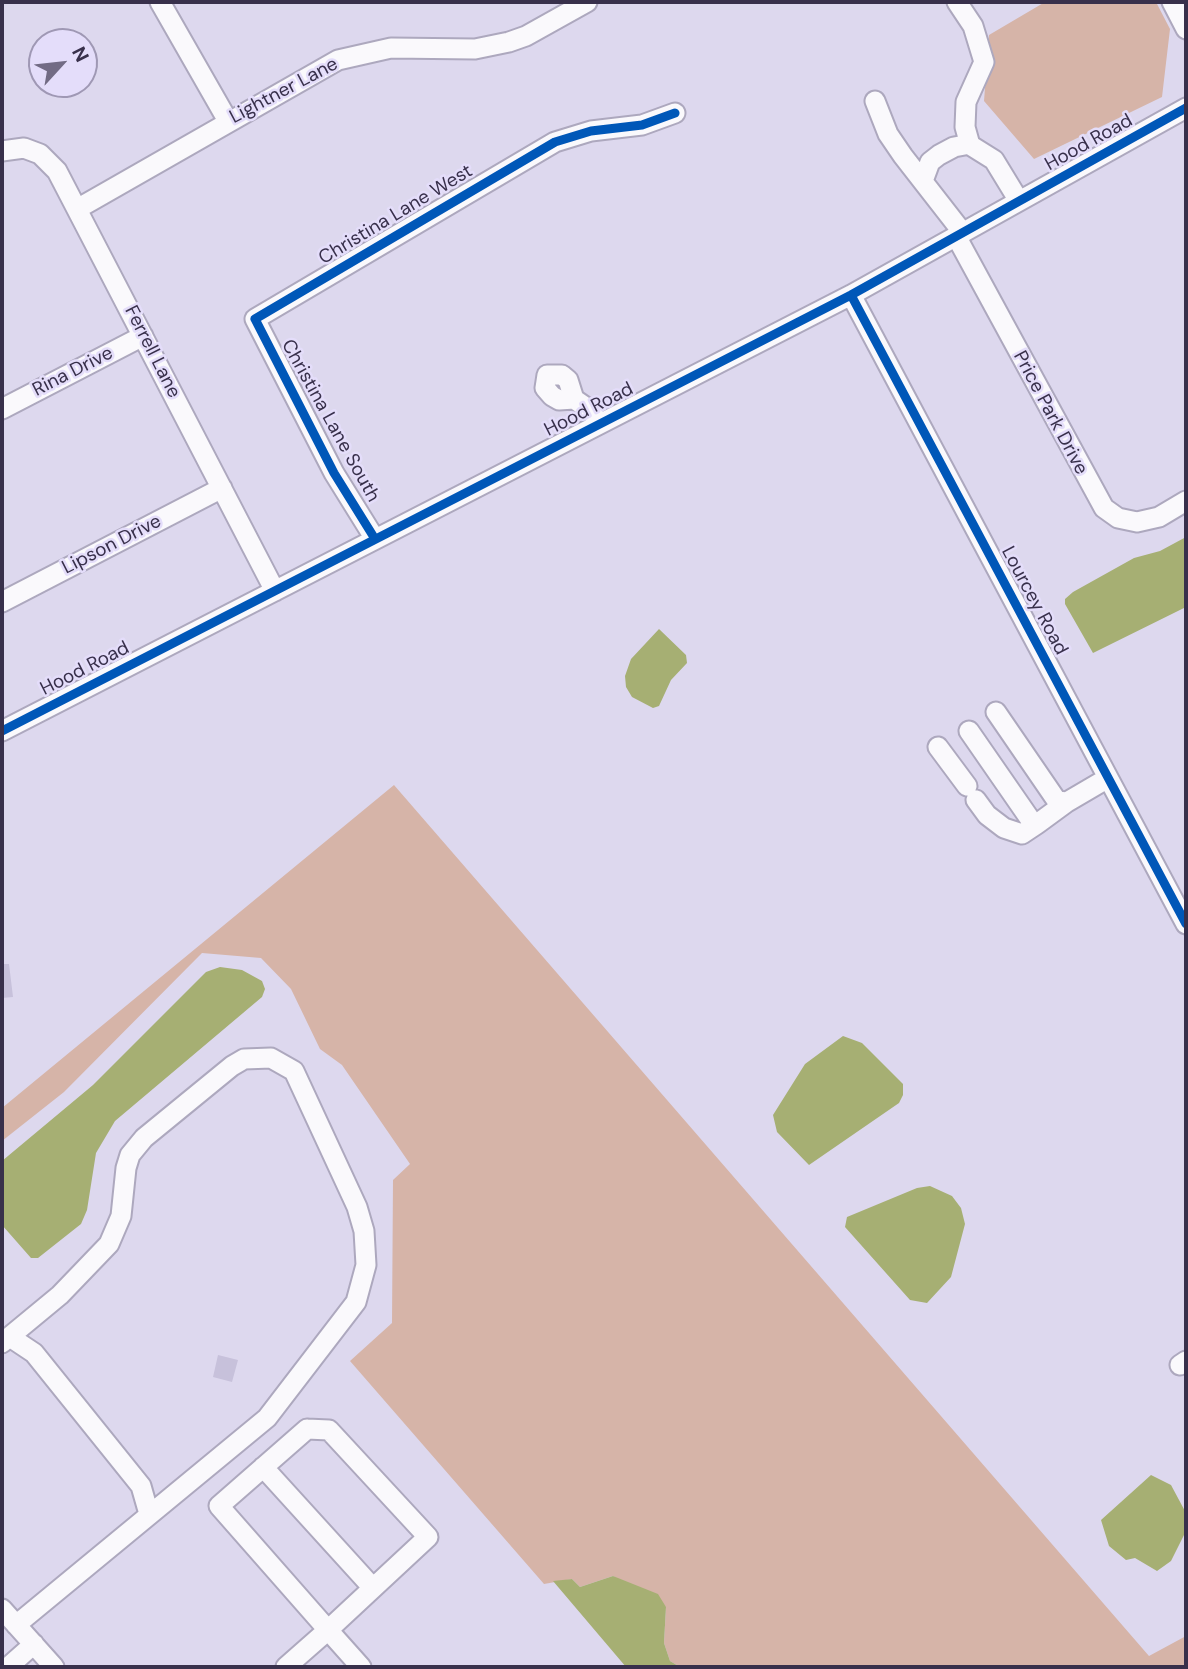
<!DOCTYPE html>
<style>
body{margin:0}
#map{position:relative;width:1188px;height:1669px;overflow:hidden;background:#ddd8ee;font-family:"DM Sans",sans-serif}
canvas{display:block}
.frame{position:absolute;inset:0;border:4px solid #38304b;pointer-events:none}
.north{position:absolute;left:28px;top:28px;width:70px;height:70px;box-sizing:border-box;background:#e4ddfa;border:2px solid #9f98b4;border-radius:50%;rotate:63deg;font-size:19px;font-weight:700;line-height:28px;text-align:center;color:#38304b}
.north::after{content:'';display:block;margin:auto;width:24px;height:32px;background:#726b84;clip-path:polygon(50% 0,100% 100%,50% 72%,0 100%)}
</style>
<div id="map">
<canvas width="1188" height="1669"></canvas>
<div class="frame"></div>
<div class="north">N</div>
</div>
<script>
const ctx = document.querySelector('canvas').getContext('2d');
ctx.lineJoin = 'round';
function fillPath(path, color) {
  ctx.fillStyle = color;
  ctx.fill(path, 'evenodd');
}
function poly(rows) {
  const path = new Path2D();
  for (const r of rows) {
    path.moveTo(r[0], r[1]);
    for (let i = 2; i < r.length; i += 2) path.lineTo(r[i], r[i + 1]);
  }
  return path;
}
function trace(path, color, width, dash) {
  ctx.strokeStyle = color;
  ctx.lineWidth = width;
  ctx.lineCap = dash ? 'butt' : 'round';
  ctx.setLineDash(dash || []);
  ctx.stroke(path);
}
function write(font, color, halo, rows, align = 'center') {
  ctx.font = font + ' "DM Sans",sans-serif';
  ctx.lineWidth = 5;
  ctx.setLineDash([]);
  ctx.textBaseline = 'middle';
  ctx.strokeStyle = halo;
  ctx.fillStyle = color;
  for (const [text, x, y, turn = 0] of rows) {
    ctx.save();
    ctx.translate(x, y);
    ctx.rotate((+turn || 0) * Math.PI / 180);
    ctx.textAlign = isNaN(turn) ? turn : align;
    if (halo) ctx.strokeText(text, 0, 0);
    ctx.fillText(text, 0, 0);
    ctx.restore();
  }
}
const green = poly([
 [1045,2,1156,2,1170,29,1162,97,1034,159,984,101,989,35],
 [394,785,1149,1656,1186,1636,1186,1667,680,1667,670,1661,664,1643,666,1607,613,1576,580,1587,572,1579,544,1584,350,1361,392,1323,393,1180,410,1164,342,1065,320,1049,291,989,261,958,202,953,64,1092,2,1141,2,1108]
]);
const water = poly([
 [1186,537,1186,607,1093,653,1065,604,1065,599,1073,592,1134,558,1160,551],
 [659,629,686,655,687,663,671,680,659,706,653,708,632,697,626,687,625,676,631,659],
 [220,967,242,970,262,981,265,989,262,997,115,1121,96,1153,87,1210,81,1224,38,1258,31,1258,2,1225,2,1161,93,1085,206,972],
 [843,1036,862,1043,903,1084,903,1095,899,1103,809,1165,777,1132,773,1115,805,1064],
 [930,1186,952,1196,961,1208,965,1224,951,1277,927,1303,910,1300,845,1227,847,1217,917,1188],
 [1151,1475,1171,1485,1186,1513,1186,1531,1171,1561,1157,1571,1135,1558,1126,1560,1109,1546,1101,1520],
 [613,1576,658,1594,666,1607,664,1643,670,1661,680,1667,626,1667,553,1581,572,1579,580,1587]
]);
const building = poly([
 [2,964,9,964,13,997,2,998],
 [218,1355,238,1360,232,1382,213,1377]
]);
const minor = poly([
 [160,2,228,121],
 [957,2,973,26,984,62,966,102,965,127,970,145,994,160,1019,201],
 [1172,2,1186,29],
 [875,101,888,134,903,156,963,233],
 [2,151,24,148,40,154,57,171,275,591],
 [923,181,930,162,939,155,954,147,970,144],
 [77,209,338,60,391,48,475,49,509,42,526,36,587,2],
 [956,236,1104,508,1118,518,1137,522,1159,517,1186,501],
 [851,295,1186,924],
 [574,399,559,400,552,396,545,388,547,375,562,375,568,380,574,399,590,410,600,424],
 [2,409,143,336],
 [375,539,334,473,255,319,555,142,591,131,642,125,675,113],
 [2,602,222,488],
 [996,712,1057,801,1067,802,1108,778],
 [2,731,851,295,1186,108],
 [969,731,1032,822,1037,824,1067,802],
 [938,747,967,786],
 [976,800,987,815,1004,828,1022,834,1037,824],
 [10,1337,34,1353,141,1486,149,1514],
 [2,1343,60,1295,109,1244,121,1216,126,1168,130,1155,144,1138,232,1066,244,1059,271,1058,294,1071,357,1207,364,1231,366,1265,356,1302,267,1418,16,1625],
 [1180,1365,1186,1361],
 [307,1429,329,1430,428,1537,328,1630,219,1506,307,1429],
 [263,1467,373,1588],
 [2,1609,54,1667],
 [8,1667,34,1644],
 [286,1667,328,1630,361,1667]
]);
const cycleway = poly([
 [851,295,1186,924],
 [375,539,334,473,255,319,555,142,591,131,642,125,675,113],
 [2,731,851,295,1186,108]
]);
const streetNames = [
 ["Lightner Lane",284,91,-28],
 ["Hood Road",1089,143,-29],
 ["Christina Lane West",396,215,-31],
 ["Ferrell Lane",152,352,63],
 ["Rina Drive",73,372,-27],
 ["Hood Road",589,410,-27],
 ["Price Park Drive",1050,413,62],
 ["Christina Lane South",330,421,61],
 ["Lipson Drive",112,545,-27],
 ["Lourcey Road",1034,601,62],
 ["Hood Road",85,669,-27]
];
fillPath(green, '#d6b4a8');
fillPath(water, '#a6af73');
fillPath(building, '#c7c1db');
trace(minor, '#ada8be', 23);
trace(minor, '#faf9fc', 19);
trace(cycleway, '#0057b8', 9);
write('19px', '#38304b', '#e4ddfa', streetNames);
</script>
